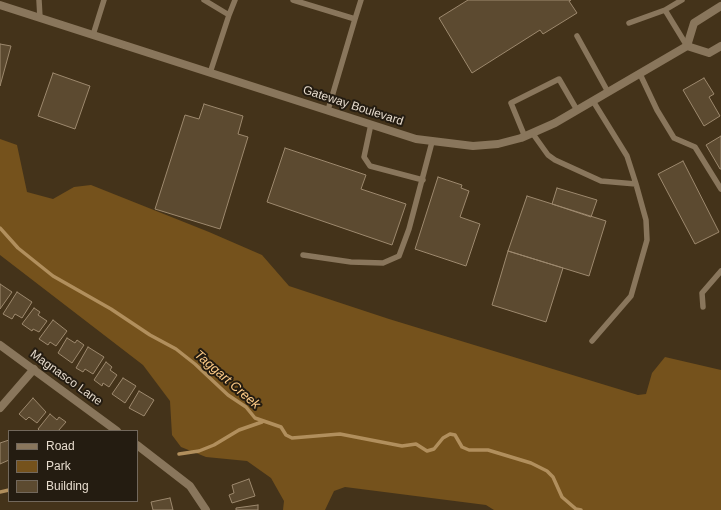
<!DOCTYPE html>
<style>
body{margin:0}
#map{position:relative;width:721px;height:510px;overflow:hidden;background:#44331a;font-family:Arial,sans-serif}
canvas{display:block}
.legend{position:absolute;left:8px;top:430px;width:130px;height:72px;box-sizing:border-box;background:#241c11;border:1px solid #72685c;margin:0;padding:5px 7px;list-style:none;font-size:12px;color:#e6dbcd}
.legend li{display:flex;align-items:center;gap:8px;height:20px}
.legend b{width:20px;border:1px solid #72685c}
</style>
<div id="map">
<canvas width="721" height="510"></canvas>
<ul class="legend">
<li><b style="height:5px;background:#89765c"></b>Road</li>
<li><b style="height:11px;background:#75521c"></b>Park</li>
<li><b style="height:11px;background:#5c4a30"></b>Building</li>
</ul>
</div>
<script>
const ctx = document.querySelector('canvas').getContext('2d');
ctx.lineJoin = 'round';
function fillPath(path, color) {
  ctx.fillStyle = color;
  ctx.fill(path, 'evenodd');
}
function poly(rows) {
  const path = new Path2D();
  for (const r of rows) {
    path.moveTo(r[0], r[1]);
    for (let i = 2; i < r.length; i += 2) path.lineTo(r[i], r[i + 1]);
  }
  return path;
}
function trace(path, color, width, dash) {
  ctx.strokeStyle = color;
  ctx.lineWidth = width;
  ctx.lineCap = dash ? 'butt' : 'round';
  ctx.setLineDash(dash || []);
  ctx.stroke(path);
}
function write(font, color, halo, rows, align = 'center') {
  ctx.font = font + ' Arial,sans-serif';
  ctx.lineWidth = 4;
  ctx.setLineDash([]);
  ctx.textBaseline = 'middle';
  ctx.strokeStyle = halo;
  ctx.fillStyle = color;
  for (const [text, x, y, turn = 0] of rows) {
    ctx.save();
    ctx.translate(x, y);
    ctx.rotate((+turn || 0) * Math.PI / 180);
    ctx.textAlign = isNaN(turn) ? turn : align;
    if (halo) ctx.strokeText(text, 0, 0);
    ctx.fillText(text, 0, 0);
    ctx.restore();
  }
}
const green = poly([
 [0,139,17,145,27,192,53,199,74,187,91,185,209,232,262,255,289,286,389,319,638,395,646,394,652,373,665,357,721,370,721,510,494,510,486,505,345,487,334,491,325,510,283,510,284,501,271,478,247,461,206,457,181,447,172,435,170,401,143,365,0,255]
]);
const stream = poly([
 [0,228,18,248,53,276,111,309,150,335,176,349,195,364,228,395,246,407,255,418,281,427,286,435,292,438,340,434,402,446,416,444,427,451,434,449,443,438,450,434,455,435,462,447,469,450,488,450,531,463,547,471,553,477,562,497,576,509,581,510],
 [179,454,199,451,214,445,239,430,262,422],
 [0,492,9,490]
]);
const building = poly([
 [468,0,571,0,569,1,577,13,543,34,540,30,472,73,439,18,468,0],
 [0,44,11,46,0,86,0,44],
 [53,73,90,86,75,129,38,116,53,73],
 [704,78,714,94,709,97,720,116,704,126,683,90,704,78],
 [204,104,243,116,238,134,248,137,220,229,155,209,185,115,199,119,204,104],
 [721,136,721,169,720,169,706,145,721,136],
 [285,148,366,175,361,189,406,204,392,245,267,202,285,148],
 [683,161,719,232,695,244,658,174,683,161],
 [438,177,462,185,461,188,469,191,460,217,480,224,466,266,415,249,438,177],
 [557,188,597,200,591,217,552,204,557,188],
 [527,196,606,221,589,276,508,251,527,196],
 [508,251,563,268,546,322,492,305,508,251],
 [0,284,12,292,0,309,0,284],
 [17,292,32,302,22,318,15,314,12,319,3,314,17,292],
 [34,308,40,312,38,315,47,321,39,332,33,329,32,331,22,324,34,308],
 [53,320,67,331,56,346,50,342,48,345,39,339,53,320],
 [67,338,75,343,77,340,84,345,72,363,58,353,67,338],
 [88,347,104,357,93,374,85,369,83,372,76,368,88,347],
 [106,362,112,367,110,370,117,375,109,387,103,383,102,386,94,380,106,362],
 [123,378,136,386,125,403,112,394,123,378],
 [139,391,154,400,144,416,129,408,139,391],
 [33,398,46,412,37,423,29,417,26,420,19,414,33,398],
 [50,414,57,420,59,417,66,422,58,431,40,431,38,429,50,414],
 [9,440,9,460,0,464,0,443,9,440],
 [249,479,255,496,232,503,229,495,234,493,232,485,249,479],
 [170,498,173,510,153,510,151,502,170,498],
 [258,505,258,510,236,510,236,508,258,505]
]);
const lane = poly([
 [39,0,40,18],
 [204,0,229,15,210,73],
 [293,0,355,19,328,110],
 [665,10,682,0],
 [229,15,235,0],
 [355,19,361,0],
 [629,23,665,10,687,46],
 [93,35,104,0],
 [577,36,608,92],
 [640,74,657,110,674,138,695,147,721,189],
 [371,124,364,157,370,166,423,180],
 [533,134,548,155,555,160,601,181,636,184,627,156,593,101],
 [525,137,511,103,559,79,577,110],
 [303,255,351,262,383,263,399,256,409,229,432,142],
 [703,307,702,293,721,271],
 [592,341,631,296,647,240,646,220,636,184]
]);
const street = poly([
 [0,5,416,139,473,146,498,144,521,138,555,123,687,46,694,23,721,6],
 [687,46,709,53,721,46],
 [0,345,117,431],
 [0,408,34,369],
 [137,445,190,486,206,510]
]);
const streetNames = [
 ["Gateway Boulevard",353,106,18],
 ["Magnasco Lane",66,378,36]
];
const waterNames = [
 ["Taggart Creek",227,380,41]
];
fillPath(green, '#75521c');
trace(stream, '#b18f5d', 3.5);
fillPath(building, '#5c4a30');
trace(building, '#9d896e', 1);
trace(lane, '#89765c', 5.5);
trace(street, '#89765c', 8);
write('12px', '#e6dbcd', '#241c11', streetNames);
write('italic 13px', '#fcca86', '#241c11', waterNames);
</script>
